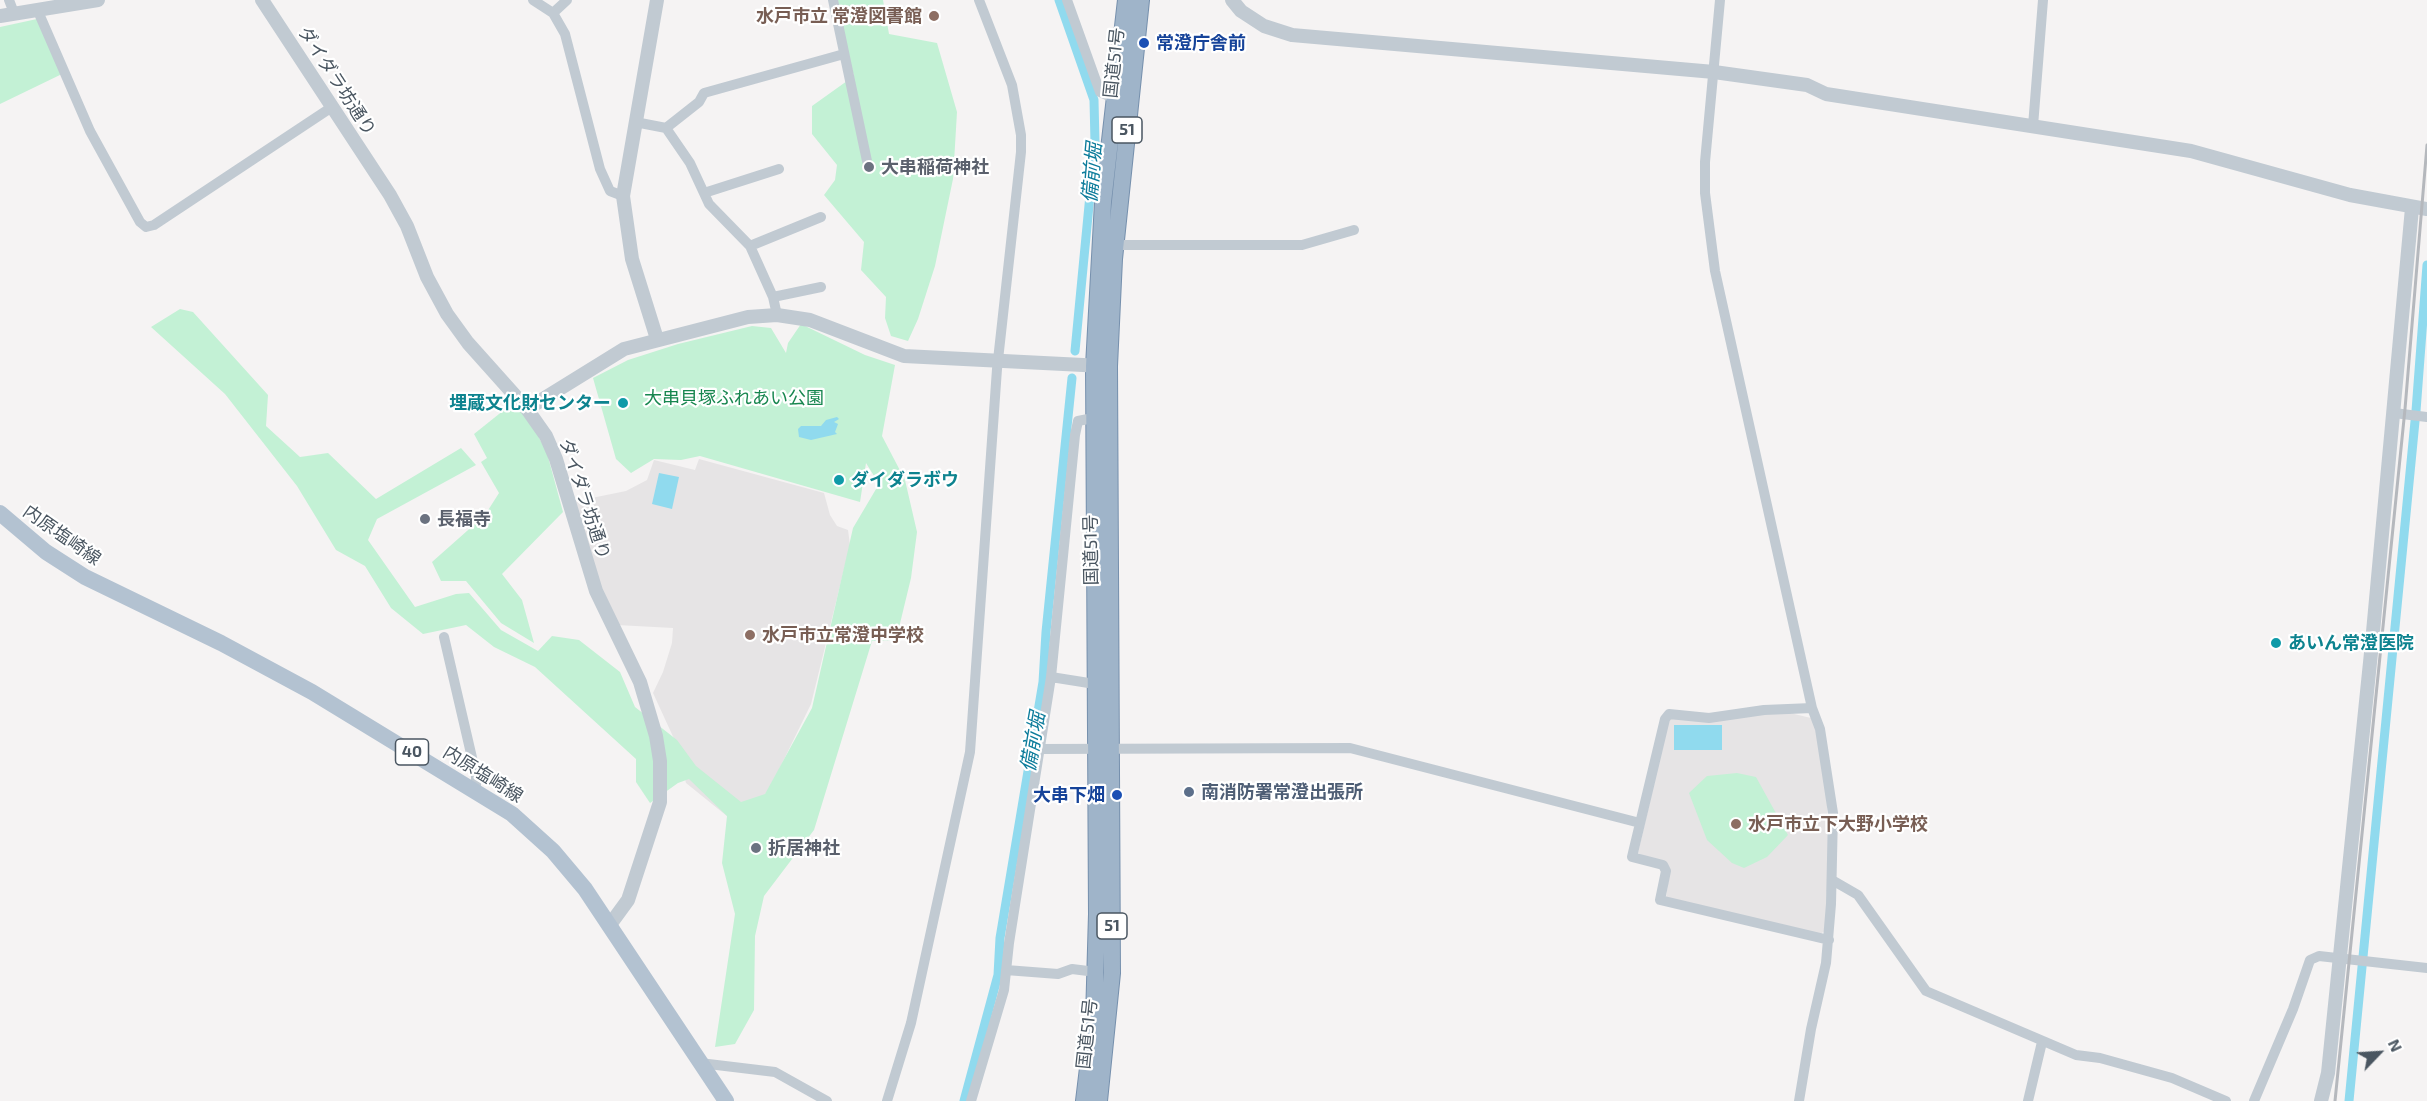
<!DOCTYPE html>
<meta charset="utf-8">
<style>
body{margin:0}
#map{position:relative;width:2427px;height:1101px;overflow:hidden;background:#f5f3f3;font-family:"Exo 2",sans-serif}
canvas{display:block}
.north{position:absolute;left:2349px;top:1023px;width:60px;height:60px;-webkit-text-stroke:4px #fff;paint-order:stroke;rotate:65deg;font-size:16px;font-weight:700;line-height:24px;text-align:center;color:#4a5661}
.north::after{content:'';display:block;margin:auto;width:21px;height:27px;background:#4a5661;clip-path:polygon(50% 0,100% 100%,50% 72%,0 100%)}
</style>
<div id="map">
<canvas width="2427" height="1101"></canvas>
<div class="north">N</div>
</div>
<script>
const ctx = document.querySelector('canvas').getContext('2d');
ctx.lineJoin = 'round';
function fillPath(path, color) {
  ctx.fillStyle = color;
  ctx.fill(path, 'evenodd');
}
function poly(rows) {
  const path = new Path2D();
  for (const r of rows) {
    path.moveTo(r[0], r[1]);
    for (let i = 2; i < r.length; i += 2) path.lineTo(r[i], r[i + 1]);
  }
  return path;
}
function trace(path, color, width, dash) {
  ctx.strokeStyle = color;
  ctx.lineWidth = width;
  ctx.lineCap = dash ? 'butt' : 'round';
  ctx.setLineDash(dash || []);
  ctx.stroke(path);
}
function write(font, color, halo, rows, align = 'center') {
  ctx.font = font + ' "Exo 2","Noto Sans JP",sans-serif';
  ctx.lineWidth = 4.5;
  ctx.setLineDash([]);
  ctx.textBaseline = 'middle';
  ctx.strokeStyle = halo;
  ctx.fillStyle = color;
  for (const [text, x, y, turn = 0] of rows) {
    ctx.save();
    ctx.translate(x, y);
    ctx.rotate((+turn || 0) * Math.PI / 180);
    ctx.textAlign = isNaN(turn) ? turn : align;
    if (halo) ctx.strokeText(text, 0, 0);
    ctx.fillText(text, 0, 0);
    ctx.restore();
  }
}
const education = poly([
 [699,459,824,493,830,515,837,526,848,530,850,545,811,704,771,786,754,810,738,825,686,783,676,743,653,693,663,672,672,643,673,628,617,625,608,607,572,502,626,491,647,480,654,460,695,470],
 [1763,713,1790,713,1811,718,1819,737,1827,799,1829,849,1825,931,1820,934,1666,898,1670,869,1638,853,1669,719]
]);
const green = poly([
 [833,0,883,0,889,34,937,43,957,112,953,179,935,266,918,319,908,341,891,336,885,318,886,297,861,270,864,242,824,195,835,180,837,165,812,134,812,106,854,76],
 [37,19,62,74,0,104,0,27],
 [180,309,193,312,268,395,266,426,300,457,328,453,376,499,461,448,476,465,377,519,368,540,415,607,456,594,469,593,501,630,538,651,552,636,579,640,620,672,635,707,677,740,696,766,741,802,765,794,812,708,853,528,879,484,866,463,860,502,700,456,681,460,654,459,631,473,616,459,593,378,628,360,678,344,752,326,771,328,786,353,788,343,801,324,865,355,895,365,882,436,905,480,917,532,911,578,896,640,872,641,814,830,764,896,755,936,754,1010,735,1044,715,1047,735,914,722,863,727,816,689,779,678,783,650,803,636,782,636,759,535,667,494,647,466,625,423,634,391,608,365,566,336,550,297,486,225,394,151,327],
 [514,402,533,426,547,453,563,512,502,574,522,600,534,643,501,623,466,581,441,581,432,562,485,515,499,493,481,462,487,458,474,434],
 [1737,773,1756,777,1788,835,1767,857,1744,868,1732,863,1707,840,1689,793,1707,776]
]);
const water = poly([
 [837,417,839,419,834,422,838,424,835,432,837,434,811,440,799,437,798,429,801,426,821,426,826,420],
 [659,473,679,477,672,509,652,504],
 [1674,725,1722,725,1722,750,1674,750]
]);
const canal = poly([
 [1059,0,1094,100,1095,143,1075,351],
 [964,1101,998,975,1000,938,1043,682,1046,632,1072,378],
 [2349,1101,2416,411,2427,265]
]);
const minor = poly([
 [9,0,14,13],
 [533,0,553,13,565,34,600,169,610,191,623,196],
 [833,0,867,161],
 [1067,0,1100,92,1115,99],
 [1720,0,1705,162,1705,193,1715,271,1812,708,1820,729,1833,813,1831,904,1826,963,1811,1029,1799,1101],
 [37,9,90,131,140,222,146,227,154,225,332,107],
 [553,13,567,0],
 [635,122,666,128,690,163,709,204,750,246,773,297,777,315],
 [2033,126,2043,0],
 [666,128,699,102,704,93,844,54],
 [704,193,779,169],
 [1115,245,1302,245,1354,230],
 [750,246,821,217],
 [773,297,821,287],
 [2394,413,2427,417],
 [444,637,476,775,476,792],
 [1051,677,1095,684],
 [1812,708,1764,710,1709,718,1669,714,1665,719,1632,857,1663,865,1666,871,1660,900,1829,940],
 [1039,749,1350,748,1640,823],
 [1832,880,1858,895,1926,991,2076,1055,2100,1058,2172,1078,2226,1101],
 [1006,970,1058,974,1072,969,1096,972],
 [700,1063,775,1072,827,1101],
 [887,1101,911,1023,970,752,997,369,1021,152,1021,135,1012,85,979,0],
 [971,1101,1004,990,1009,943,1051,677,1075,435,1078,421,1093,418],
 [2028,1101,2042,1042],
 [2254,1101,2293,1009,2310,960,2319,956,2427,968]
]);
const tertiary = poly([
 [262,0,390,195,407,226,427,277,447,314,468,343,527,409,546,436,556,459,596,591,640,682,656,736,660,761,660,802,628,900,609,926],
 [1232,0,1241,11,1264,26,1292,35,1714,72,1807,85,1826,94,2191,151,2350,195,2427,209],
 [0,16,98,0],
 [657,339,632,259,623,196,657,0],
 [527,409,624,349,748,317,777,315,810,320,904,356,1103,366],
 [2321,1101,2328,1073,2372,643,2412,208]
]);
const primary = poly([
 [0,513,46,552,85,577,221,643,312,692,512,814,553,851,585,889,726,1101]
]);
const trunk = poly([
 [1084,1101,1094,1018,1097,914,1094,366,1103,202,1126,0],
 [1099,1101,1112,973,1109,366,1114,259,1141,0]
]);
const rail = poly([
 [2335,1101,2405,409,2427,145]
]);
const markers = [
 [934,16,6,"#8d6e63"],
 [1144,43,6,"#1a4fb4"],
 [869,167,6,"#6b7280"],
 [623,403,6,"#0f9aa8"],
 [839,480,6,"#0f9aa8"],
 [425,519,6,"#6b7280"],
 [750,635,6,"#8d6e63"],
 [2276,643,6,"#0f9aa8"],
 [1189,792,6,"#5c6f8a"],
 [1117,795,6,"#1a4fb4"],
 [1736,824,6,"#8d6e63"],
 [756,848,6,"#6b7280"]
];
const shields = [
 [1127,130,30],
 [412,752,33],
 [1112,926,30]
];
const shieldNames = [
 ["51",1127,130],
 ["40",412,752],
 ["51",1112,926]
];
const educationNames = [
 ["水戸市立 常澄図書館",922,16,"right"],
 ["水戸市立常澄中学校",762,635],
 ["水戸市立下大野小学校",1748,824]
];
const transitNames = [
 ["常澄庁舎前",1156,43],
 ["大串下畑",1105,795,"right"]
];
const streetNames = [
 ["国道51号",1114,63,-84],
 ["ダイダラ坊通り",337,81,57],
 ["ダイダラ坊通り",585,499,72],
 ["内原塩崎線",62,535,35],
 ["国道51号",1091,550,-91],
 ["内原塩崎線",483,774,32],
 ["国道51号",1087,1034,-84]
];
const worshipNames = [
 ["大串稲荷神社",881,167],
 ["長福寺",437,519],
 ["折居神社",768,848]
];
const parkNames = [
 ["大串貝塚ふれあい公園",734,398]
];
const cultureNames = [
 ["埋蔵文化財センター",611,403,"right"],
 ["ダイダラボウ",851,480],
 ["あいん常澄医院",2288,643]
];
const serviceNames = [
 ["南消防署常澄出張所",1201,792]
];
const waterNames = [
 ["備前堀",1092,173,-85],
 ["備前堀",1033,742,-80]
];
fillPath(education, '#e6e4e5');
fillPath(green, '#c3f1d5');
fillPath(water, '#90daee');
trace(canal, '#90daee', 9);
trace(trunk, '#7690ad', 18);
trace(minor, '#c1cad2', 10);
trace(tertiary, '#c1cad2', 14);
trace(primary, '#b3c2d1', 16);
trace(trunk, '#9fb4c9', 16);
trace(rail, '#b5b8bd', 3);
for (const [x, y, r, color] of markers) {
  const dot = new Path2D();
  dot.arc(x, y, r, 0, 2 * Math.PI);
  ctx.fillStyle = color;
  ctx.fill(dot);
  trace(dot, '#fff', 2);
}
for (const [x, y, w] of shields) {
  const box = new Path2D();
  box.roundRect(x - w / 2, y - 13, w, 26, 4.5);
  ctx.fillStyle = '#fff';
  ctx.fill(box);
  trace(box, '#4a5661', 1.5);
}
write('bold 16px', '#4a5661', null, shieldNames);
write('bold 18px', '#785e54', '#fff', educationNames, 'left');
write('bold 18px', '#164399', '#fff', transitNames, 'left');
write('18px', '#4a5661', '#fff', streetNames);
write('bold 18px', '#5b616d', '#fff', worshipNames, 'left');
write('18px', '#17864f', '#fff', parkNames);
write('bold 18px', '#0d838f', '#fff', cultureNames, 'left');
write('bold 18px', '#4e5e75', '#fff', serviceNames, 'left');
write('italic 20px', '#0c7c9b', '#fff', waterNames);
</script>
